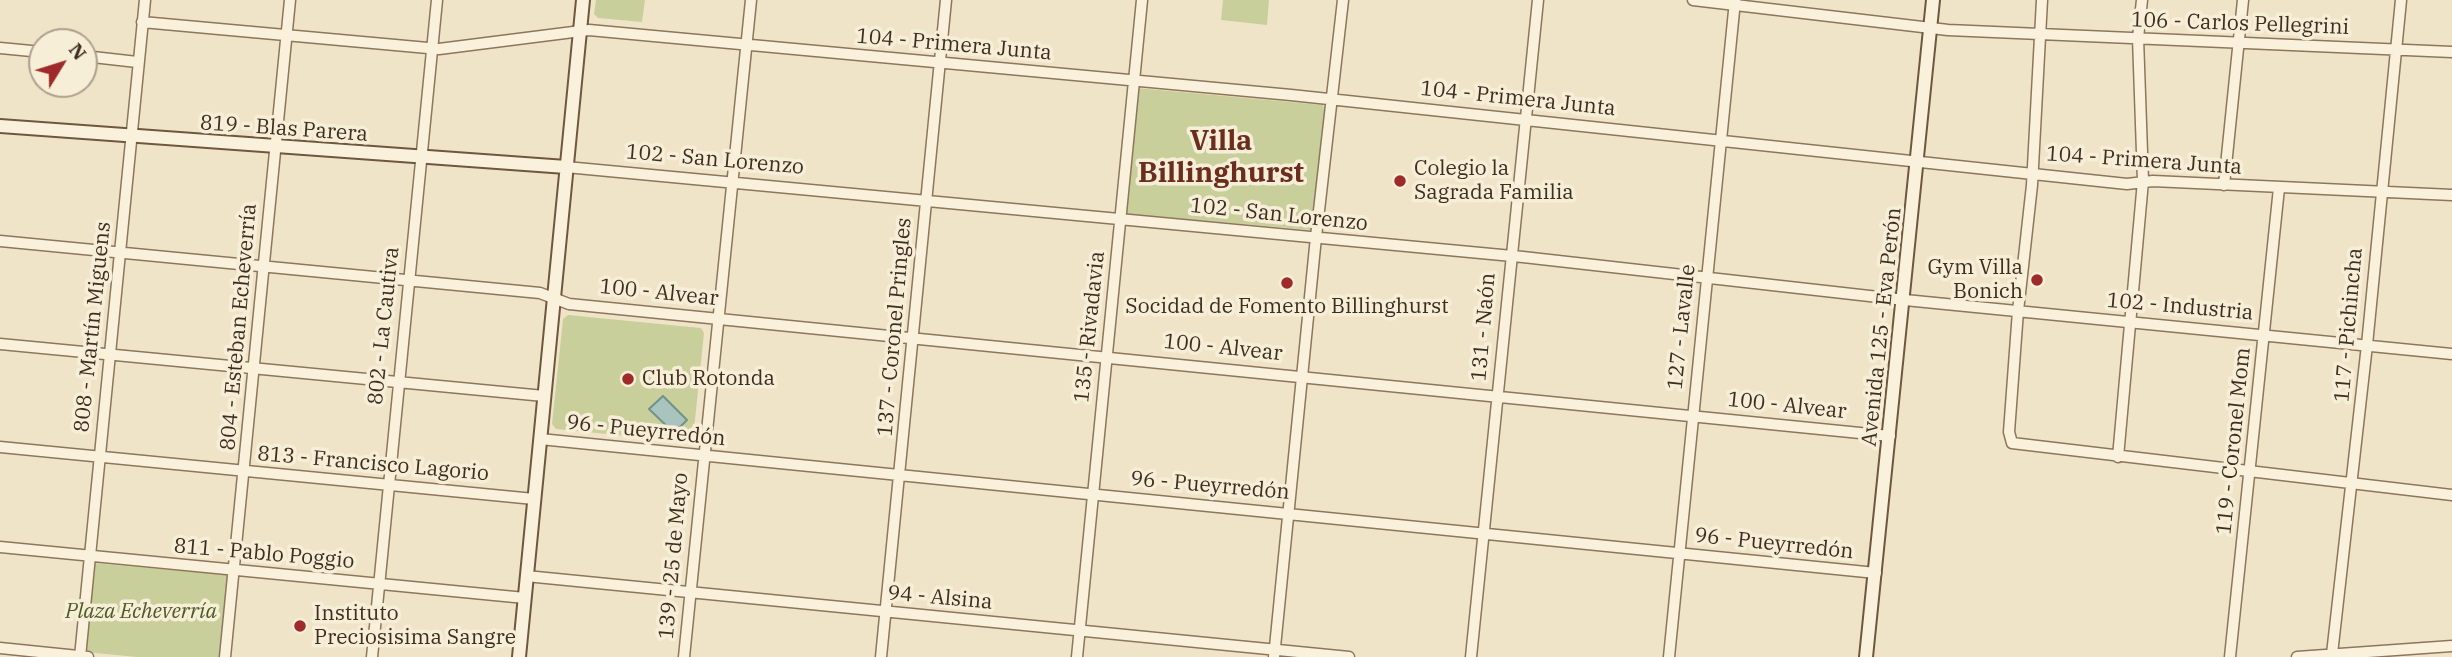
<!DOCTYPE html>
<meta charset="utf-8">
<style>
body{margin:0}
#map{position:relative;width:2452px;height:657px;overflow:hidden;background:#f0e4c8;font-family:"IBM Plex Serif",serif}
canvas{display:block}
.north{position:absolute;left:28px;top:28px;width:70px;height:70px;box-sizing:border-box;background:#f7eed8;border:2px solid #ada18e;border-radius:50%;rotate:52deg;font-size:19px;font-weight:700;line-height:28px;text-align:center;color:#3d2e20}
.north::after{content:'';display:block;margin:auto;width:24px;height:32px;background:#9e2a2b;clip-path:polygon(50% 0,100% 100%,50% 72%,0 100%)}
</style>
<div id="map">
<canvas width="2452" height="657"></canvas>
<div class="north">N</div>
</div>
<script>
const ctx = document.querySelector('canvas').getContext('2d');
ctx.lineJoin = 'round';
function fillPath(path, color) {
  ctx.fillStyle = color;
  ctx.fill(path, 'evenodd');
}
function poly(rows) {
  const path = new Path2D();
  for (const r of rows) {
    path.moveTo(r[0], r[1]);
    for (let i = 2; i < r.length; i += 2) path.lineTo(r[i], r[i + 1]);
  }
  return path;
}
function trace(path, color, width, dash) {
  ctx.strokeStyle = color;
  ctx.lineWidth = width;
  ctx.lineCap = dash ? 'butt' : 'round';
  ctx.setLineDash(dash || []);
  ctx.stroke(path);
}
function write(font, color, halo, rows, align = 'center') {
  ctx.font = font + ' "IBM Plex Serif",serif';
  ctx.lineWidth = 7;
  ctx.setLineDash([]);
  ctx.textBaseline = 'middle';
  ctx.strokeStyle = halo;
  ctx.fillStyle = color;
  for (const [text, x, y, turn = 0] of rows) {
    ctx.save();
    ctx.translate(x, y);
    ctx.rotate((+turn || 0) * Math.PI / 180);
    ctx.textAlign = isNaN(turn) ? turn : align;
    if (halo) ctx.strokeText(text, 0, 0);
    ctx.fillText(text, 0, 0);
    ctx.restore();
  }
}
const green = poly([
 [596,0,645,0,642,22,598,18,594,14],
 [1223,0,1269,0,1267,25,1221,20],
 [1137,88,1323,105,1325,110,1312,230,1126,214],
 [568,315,701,328,704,333,693,439,689,442,556,429,552,424,563,319],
 [93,563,229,575,222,657,137,657,85,652]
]);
const water = poly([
 [663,396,687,420,674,433,649,409,663,396]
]);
const street = poly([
 [1693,0,1948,30,2452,52],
 [2042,0,2032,185,2018,311,2009,432,2012,443,2452,495],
 [142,22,439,49,589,30,1291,95,2127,184,2153,181,2452,195],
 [0,48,42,52],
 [84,56,137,62],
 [566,167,1523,257,1905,300,2452,354],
 [2224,185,2243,0],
 [0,241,540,293,569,304,1890,436],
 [0,344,544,396],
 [540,439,1876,573],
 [0,447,534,499],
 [2118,457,2143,181,2138,38,2142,0],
 [0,547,525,598],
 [526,576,1349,657],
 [0,648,88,657],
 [2332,654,2367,345,2401,0],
 [80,657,145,0],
 [225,657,290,0],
 [372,657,437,0],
 [684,657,751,0],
 [881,657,946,0],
 [1077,657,1142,0],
 [1274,657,1316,237,1343,0],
 [1471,657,1538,0],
 [1669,657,1735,1],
 [2230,657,2279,188],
 [2297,657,2452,646]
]);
const secondary = poly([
 [0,126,566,167],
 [519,657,583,0],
 [1866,657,1933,0]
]);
const markers = [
 [1400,181,7,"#9e2a2b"],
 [2037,280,7,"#9e2a2b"],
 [1287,283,7,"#9e2a2b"],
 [628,379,7,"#9e2a2b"],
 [300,626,7,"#9e2a2b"]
];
const streetNames = [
 ["106 - Carlos Pellegrini",2240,24,2],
 ["104 - Primera Junta",954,45,5],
 ["104 - Primera Junta",1518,99,6],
 ["819 - Blas Parera",284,129,4],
 ["102 - San Lorenzo",715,160,5],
 ["104 - Primera Junta",2144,161,4],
 ["102 - San Lorenzo",1279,215,6],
 ["100 - Alvear",659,293,6],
 ["102 - Industria",2180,307,5],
 ["117 - Pichincha",2349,325,-85],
 ["802 - La Cautiva",384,326,-84],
 ["808 - Martín Miguens",93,327,-84],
 ["804 - Esteban Echeverría",239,327,-85],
 ["137 - Coronel Pringles",895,327,-85],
 ["135 - Rivadavia",1090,327,-84],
 ["131 - Naón",1484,327,-85],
 ["127 - Lavalle",1682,327,-84],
 ["Avenida 125 - Eva Perón",1882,327,-84],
 ["100 - Alvear",1223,348,6],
 ["100 - Alvear",1787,406,6],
 ["96 - Pueyrredón",646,431,6],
 ["119 - Coronel Mom",2234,441,-84],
 ["813 - Francisco Lagorio",373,464,5],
 ["96 - Pueyrredón",1210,486,5],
 ["96 - Pueyrredón",1774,544,6],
 ["811 - Pablo Poggio",264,554,5],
 ["139 - 25 de Mayo",674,556,-85],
 ["94 - Alsina",940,598,5]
];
const poiNames = [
 ["Colegio la",1414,169],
 ["Sagrada Familia",1414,193],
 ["Gym Villa",2023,268,"right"],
 ["Bonich",2023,292,"right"],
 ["Socidad de Fomento Billinghurst",1287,307,"center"],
 ["Club Rotonda",642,379],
 ["Instituto",314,614],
 ["Preciosisima Sangre",314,638]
];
const parkNames = [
 ["Plaza Echeverría",141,612]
];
const districtNames = [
 ["Villa",1221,142],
 ["Billinghurst",1221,174]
];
fillPath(green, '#c9cf9b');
fillPath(water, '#a9c4bc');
trace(water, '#6f938a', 2);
trace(street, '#8d765c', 13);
trace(secondary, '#6f573f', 16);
trace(street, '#faf1dc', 10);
trace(secondary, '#faf1dc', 12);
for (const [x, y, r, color] of markers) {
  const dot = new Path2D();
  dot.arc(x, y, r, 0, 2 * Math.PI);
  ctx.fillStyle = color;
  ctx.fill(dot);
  trace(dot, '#f7eed8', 2.5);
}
write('21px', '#3d2e20', '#f7eed8', streetNames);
write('21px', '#3d2e20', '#f7eed8', poiNames, 'left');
write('italic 21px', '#4d5a26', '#f7eed8', parkNames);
write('bold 28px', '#6b2e1e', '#f7eed8', districtNames);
</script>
